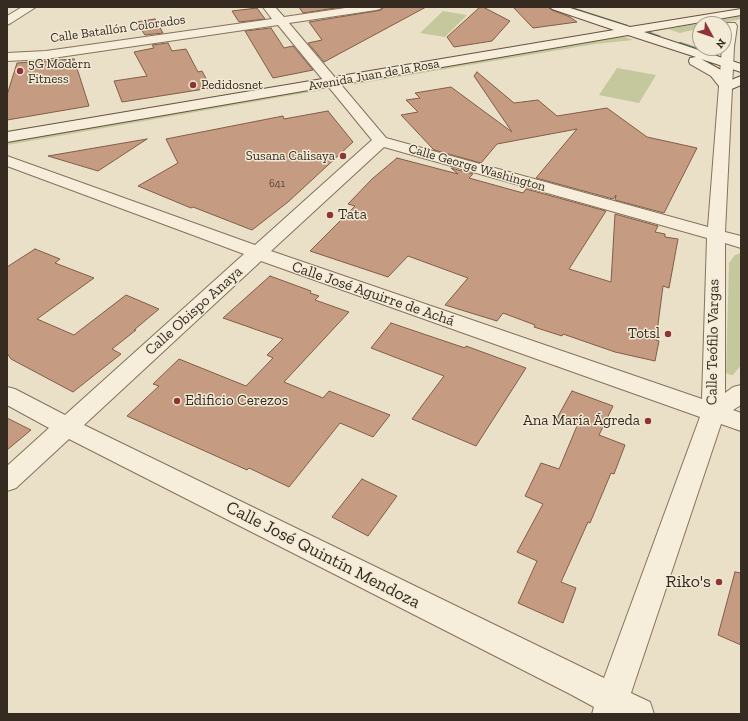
<!DOCTYPE html>
<meta charset="utf-8">
<style>
body{margin:0}
#map{position:relative;width:748px;height:721px;overflow:hidden;background:#eadfc7;font-family:"Zilla Slab",serif}
canvas{display:block}
.frame{position:absolute;inset:0;border:8px solid #362b21;pointer-events:none}
.north{position:absolute;left:692px;top:16px;width:40px;height:40px;box-sizing:border-box;background:#f3ead6;border:1px solid #a79e8e;border-radius:50%;rotate:130deg;font-size:11px;font-weight:700;line-height:16px;text-align:center;color:#362b21}
.north::after{content:'';display:block;margin:auto;width:14px;height:18px;background:#8e3436;clip-path:polygon(50% 0,100% 100%,50% 72%,0 100%)}
</style>
<div id="map">
<canvas width="748" height="721"></canvas>
<div class="frame"></div>
<div class="north">N</div>
</div>
<script>
const ctx = document.querySelector('canvas').getContext('2d');
ctx.lineJoin = 'round';
function fillPath(path, color) {
  ctx.fillStyle = color;
  ctx.fill(path, 'evenodd');
}
function poly(rows) {
  const path = new Path2D();
  for (const r of rows) {
    path.moveTo(r[0], r[1]);
    for (let i = 2; i < r.length; i += 2) path.lineTo(r[i], r[i + 1]);
  }
  return path;
}
function trace(path, color, width, dash) {
  ctx.strokeStyle = color;
  ctx.lineWidth = width;
  ctx.lineCap = dash ? 'butt' : 'round';
  ctx.setLineDash(dash || []);
  ctx.stroke(path);
}
function write(font, color, halo, rows, align = 'center') {
  ctx.font = font + ' "Zilla Slab",serif';
  ctx.lineWidth = 3;
  ctx.setLineDash([]);
  ctx.textBaseline = 'middle';
  ctx.strokeStyle = halo;
  ctx.fillStyle = color;
  for (const [text, x, y, turn = 0] of rows) {
    ctx.save();
    ctx.translate(x, y);
    ctx.rotate((+turn || 0) * Math.PI / 180);
    ctx.textAlign = isNaN(turn) ? turn : align;
    if (halo) ctx.strokeText(text, 0, 0);
    ctx.fillText(text, 0, 0);
    ctx.restore();
  }
}
const green = poly([
 [443,11,467,15,445,37,420,33],
 [741,16,741,19,719,24,700,24,700,28,680,33,668,29],
 [622,36,633,40,595,44,350,85,349,83],
 [617,68,656,75,639,103,599,95],
 [320,88,322,90,7,145,7,142],
 [741,253,741,365,733,375,731,375,726,373,729,263,735,255]
]);
const stream = poly([
 [566,7,572,7,628,25,625,26,566,7],
 [646,31,648,31,661,36,658,37,646,33,646,31],
 [679,42,681,42,719,55,716,56,679,44,679,42]
]);
const building = poly([
 [299,7,342,7,303,13,299,7],
 [384,7,426,7,324,62,308,43,322,40,309,22,376,11,381,10,384,7],
 [480,7,483,7,510,21,492,41,454,47,447,37,480,7],
 [513,7,548,7,552,10,570,17,577,22,533,28,513,7],
 [257,8,265,19,239,22,232,11,257,8],
 [155,19,163,33,145,35,136,22,155,19],
 [271,28,284,48,293,46,313,70,273,78,245,31,271,28],
 [168,43,172,51,186,49,198,72,202,71,211,88,122,102,114,81,147,76,134,52,154,48,152,45,168,43],
 [74,59,89,106,7,120,7,95,17,63,74,59],
 [477,72,514,103,538,100,557,116,607,108,647,137,697,148,664,213,615,200,616,195,613,199,536,178,577,129,497,144,481,163,434,150,401,115,418,112,406,100,420,98,415,93,451,87,512,132,474,76,477,72],
 [328,111,353,142,288,202,252,230,193,207,191,208,138,186,178,163,166,139,283,116,284,119,328,111],
 [147,139,98,171,48,156,147,139],
 [397,158,458,174,451,168,473,174,469,178,523,193,526,189,606,211,569,269,611,282,615,214,658,226,655,232,665,234,665,237,678,239,669,288,663,286,656,340,659,341,655,361,615,352,563,334,562,336,534,327,535,325,503,313,497,321,445,305,468,278,408,256,388,277,310,251,355,206,348,204,372,179,397,158],
 [35,249,60,259,55,263,94,278,37,319,74,335,126,295,159,309,134,330,136,330,112,349,121,354,73,392,11,359,7,353,7,267,35,249],
 [270,276,311,291,310,293,319,296,315,300,349,312,284,382,323,398,329,391,390,415,373,437,340,423,289,487,249,468,247,470,127,416,159,386,153,384,179,359,246,386,273,358,267,355,283,339,223,318,270,276],
 [391,323,465,348,466,346,526,368,476,446,412,419,444,376,371,348,391,323],
 [572,391,613,406,599,435,625,445,614,474,611,473,590,523,588,522,561,582,576,588,563,623,518,603,537,561,517,552,543,504,525,496,541,463,559,469,577,426,557,418,572,391],
 [7,418,31,430,7,450,7,418],
 [362,479,397,496,368,536,332,517,362,479],
 [735,572,741,573,741,645,718,635,735,572]
]);
const minor = poly([
 [22,7,36,7,11,23,7,25,7,16,22,7],
 [263,7,275,7,284,17,352,7,382,7,380,9,376,10,289,23,386,138,708,227,722,48,724,48,724,33,727,23,735,23,737,26,734,47,725,232,741,236,741,248,725,243,725,393,733,387,741,385,741,405,733,410,741,413,741,431,721,424,631,693,650,702,654,714,592,714,594,707,570,694,69,439,16,488,7,491,7,466,49,428,7,405,7,387,15,389,65,415,244,254,7,166,7,156,255,245,372,140,278,25,46,59,7,61,7,53,46,51,272,19,263,7],
 [384,147,707,238,702,399,271,251,384,147],
 [261,261,700,417,604,678,84,425,261,261]
]);
const secondary = poly([
 [550,7,567,7,630,27,741,9,741,15,644,32,741,64,741,72,701,59,721,70,729,81,741,76,741,85,727,91,722,90,711,76,690,64,689,61,690,58,696,57,628,35,7,142,7,132,614,30,552,9,550,7]
]);
const markers = [
 [20,71,4,"#8e3436"],
 [193,85,4,"#8e3436"],
 [343,156,4,"#8e3436"],
 [330,215,4,"#8e3436"],
 [668,334,4,"#8e3436"],
 [177,401,4,"#8e3436"],
 [648,421,4,"#8e3436"],
 [719,582,4,"#8e3436"]
];
const farNumbernames = [
 ["641",277,184]
];
const farStreetnames = [
 ["Calle Batallón Colorados",118,29,-8],
 ["Avenida Juan de la Rosa",374,75,-10],
 ["Calle George Washington",477,168,16]
];
const farPoinames = [
 ["5G Modern",28,64],
 ["Fitness",28,79],
 ["Pedidosnet",201,85],
 ["Susana Calisaya",335,156,"right"]
];
const poiNames = [
 ["Tata",338,215],
 ["Totsl",660,334,"right"],
 ["Edificio Cerezos",185,401],
 ["Ana María Ágreda",640,421,"right"]
];
const streetNames = [
 ["Calle José Aguirre de Achá",373,294,19],
 ["Calle Obispo Anaya",194,311,-42],
 ["Calle Teófilo Vargas",713,342,-89]
];
const nearStreetnames = [
 ["Calle José Quintín Mendoza",323,555,27]
];
const nearPoinames = [
 ["Riko's",711,582]
];
fillPath(green, '#c4c89c');
fillPath(stream, '#6f8c85');
fillPath(building, '#c59c81');
trace(building, '#825c46', 1);
trace(minor, '#85725e', 2);
trace(secondary, '#675341', 2);
fillPath(minor, '#f6edda');
fillPath(secondary, '#f6edda');
for (const [x, y, r, color] of markers) {
  const dot = new Path2D();
  dot.arc(x, y, r, 0, 2 * Math.PI);
  ctx.fillStyle = color;
  ctx.fill(dot);
  trace(dot, '#f3ead6', 1.5);
}
write('11px', '#5a4739', null, farNumbernames);
write('13px', '#362b21', '#f3ead6', farStreetnames);
write('13px', '#362b21', '#f3ead6', farPoinames, 'left');
write('15px', '#362b21', '#f3ead6', poiNames, 'left');
write('15px', '#362b21', '#f3ead6', streetNames);
write('18px', '#362b21', '#f3ead6', nearStreetnames);
write('18px', '#362b21', '#f3ead6', nearPoinames, 'right');
</script>
